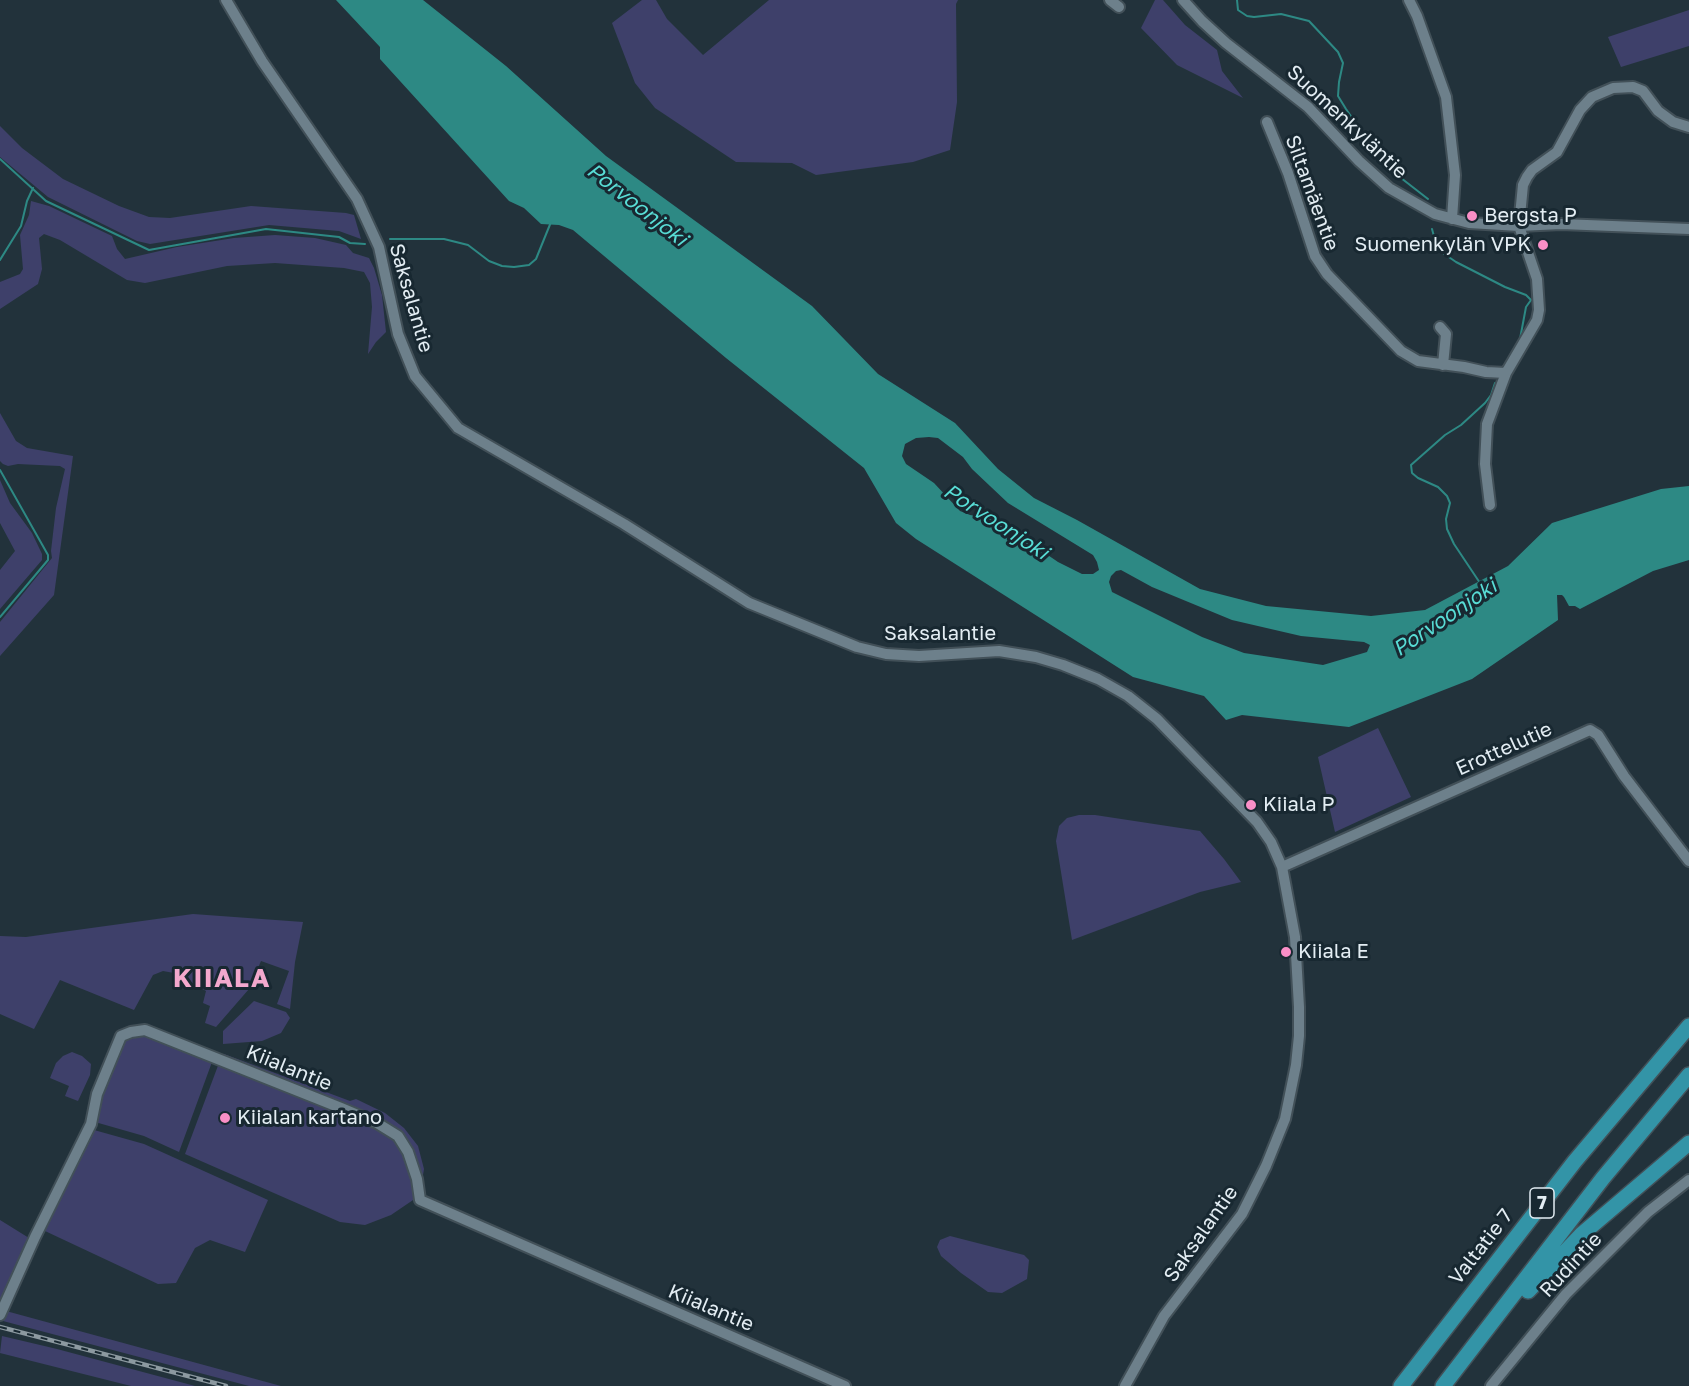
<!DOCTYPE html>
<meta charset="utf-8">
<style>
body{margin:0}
canvas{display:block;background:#22323b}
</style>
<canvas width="1689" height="1386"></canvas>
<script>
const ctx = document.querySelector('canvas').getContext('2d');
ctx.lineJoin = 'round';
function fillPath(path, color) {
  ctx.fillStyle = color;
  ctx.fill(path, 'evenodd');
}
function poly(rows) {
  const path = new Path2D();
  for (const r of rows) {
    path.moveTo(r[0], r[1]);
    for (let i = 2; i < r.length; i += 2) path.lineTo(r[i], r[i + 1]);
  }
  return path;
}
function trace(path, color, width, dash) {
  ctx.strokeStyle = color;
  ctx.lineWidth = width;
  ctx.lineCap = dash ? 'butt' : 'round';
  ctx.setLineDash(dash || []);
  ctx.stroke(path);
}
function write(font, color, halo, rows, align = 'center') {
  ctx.font = font + ' "Golos Text",sans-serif';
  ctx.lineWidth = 6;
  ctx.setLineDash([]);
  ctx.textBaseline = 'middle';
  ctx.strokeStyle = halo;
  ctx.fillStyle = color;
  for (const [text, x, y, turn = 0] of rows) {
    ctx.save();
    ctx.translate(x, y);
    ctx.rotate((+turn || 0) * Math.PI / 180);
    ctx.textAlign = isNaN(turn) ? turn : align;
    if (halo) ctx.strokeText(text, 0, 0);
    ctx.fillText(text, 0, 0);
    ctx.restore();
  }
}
const green = poly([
 [642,0,656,0,667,19,703,55,769,0,958,0,956,4,957,102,950,150,913,162,816,175,792,163,736,162,655,108,635,83,612,23],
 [1155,0,1163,0,1185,25,1217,50,1222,71,1243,98,1177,65,1141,28],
 [1689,10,1689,46,1621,67,1608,37],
 [0,126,22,148,63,179,119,206,149,217,170,218,251,206,346,213,354,215,361,239,339,231,269,225,150,244,137,241,48,197,0,157],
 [31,201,49,206,112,236,117,249,125,259,177,247,234,238,275,235,315,238,346,245,353,253,369,258,374,268,382,295,386,332,376,342,368,354,372,307,370,283,364,272,344,268,275,263,227,266,145,283,127,280,60,240,44,234,39,238,42,269,38,284,0,309,0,282,20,274,23,269,20,235,29,215],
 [0,413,16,441,27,448,73,456,54,595,0,656,0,622,52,558,51,551,56,508,65,469,60,466,18,464,8,466,3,464,0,461],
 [0,480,10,503,32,533,42,554,42,560,0,609,0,570,15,551,0,523],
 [1378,728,1411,797,1335,832,1318,757],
 [1079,815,1095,815,1200,831,1224,859,1241,882,1200,892,1072,940,1056,841,1059,826,1067,818],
 [193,914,303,922,295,962,290,1009,277,1004,289,971,261,961,249,989,216,1027,205,1023,210,1006,203,1003,206,991,174,973,163,971,153,975,134,1010,60,980,34,1029,0,1014,0,936,26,937],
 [254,1001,286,1012,290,1018,281,1033,262,1041,223,1044,223,1031],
 [145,1034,212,1062,179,1152,144,1136,95,1122,100,1096,123,1040],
 [72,1052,82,1056,91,1064,90,1075,78,1101,65,1096,69,1086,50,1078,56,1063,63,1056],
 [224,1054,350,1101,356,1099,385,1113,404,1128,418,1146,424,1169,422,1181,413,1149,400,1133,382,1120,356,1108,221,1056],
 [219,1063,376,1127,395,1138,405,1154,414,1180,416,1198,391,1215,365,1225,340,1222,185,1154],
 [94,1130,144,1144,268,1200,245,1252,210,1240,195,1248,176,1283,158,1284,45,1231],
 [0,1220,29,1238,0,1301],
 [950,1236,1024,1255,1029,1260,1027,1279,1002,1293,988,1292,961,1273,941,1256,937,1247,940,1240],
 [6,1311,281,1386,249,1386,3,1321],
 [2,1336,57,1349,195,1386,131,1386,0,1353]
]);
const water = poly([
 [336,0,423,0,506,66,606,156,812,306,878,374,955,423,998,469,1034,498,1077,520,1200,589,1266,606,1371,616,1425,610,1508,566,1552,523,1661,489,1689,486,1689,560,1653,571,1580,609,1575,606,1569,606,1564,597,1562,595,1557,595,1558,620,1472,679,1349,727,1242,715,1226,720,1204,696,1133,677,916,539,896,523,864,468,726,358,573,230,559,225,541,224,524,208,509,201,380,59,380,47],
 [929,437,938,438,963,457,972,469,1008,503,1093,555,1097,562,1099,570,1093,574,1082,574,1058,562,995,519,970,515,960,511,934,483,906,464,902,456,905,444,916,438],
 [1121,570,1152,587,1232,620,1301,636,1364,642,1370,645,1367,652,1323,665,1244,653,1202,637,1112,592,1109,582,1111,576,1116,571]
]);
const stream = poly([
 [1237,0,1238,10,1247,16,1254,17,1281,14,1309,21,1338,52,1343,63,1339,82,1338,96,1346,109,1377,154,1401,178,1428,199],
 [0,159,46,201,149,250,266,229,339,237,350,243,365,244],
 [1432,229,1435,240,1443,253,1456,262,1505,287,1526,295,1531,300,1526,307,1520,339],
 [390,239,444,239,468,245,489,261,502,266,514,267,529,265,536,259,551,222],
 [0,260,21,226,27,201,33,188],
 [1502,369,1510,357],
 [0,470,48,555,48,560,0,617],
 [1480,583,1454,544,1447,529,1446,519,1450,503,1447,496,1438,487,1418,478,1412,473,1411,465,1445,435,1461,425,1485,403,1491,395,1495,383]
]);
const minor = poly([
 [226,0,262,61,357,199,379,247,398,334,415,376,458,428,624,524,749,603,857,647,886,654,919,656,999,651,1036,657,1063,665,1098,679,1128,696,1157,719,1257,822,1271,842,1282,867,1295,937,1299,1007,1299,1036,1296,1065,1285,1119,1266,1166,1242,1214,1164,1316,1125,1386],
 [1110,0,1119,7],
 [1183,0,1202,21,1226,43,1308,107,1359,161,1389,188,1435,214,1469,223,1519,226,1561,224,1689,229],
 [1409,0,1417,16,1446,97,1455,175,1452,219],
 [1267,122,1288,173,1315,256,1327,274,1401,351,1418,361,1464,367,1486,372,1506,373],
 [1440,327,1446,334,1443,365],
 [1490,505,1485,464,1487,424,1506,373,1537,320,1539,310,1537,279,1519,226,1523,185,1527,177,1532,170,1557,152,1580,110,1592,97,1613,88,1633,87,1643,91,1658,111,1673,122,1689,127],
 [1282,867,1590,730,1598,735,1624,776,1689,861],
 [0,1315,35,1237,91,1124,97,1094,121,1036,131,1032,145,1030,341,1108,377,1123,398,1136,408,1152,417,1179,420,1200,845,1386],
 [1491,1386,1566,1294,1648,1212,1689,1180]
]);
const highway = poly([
 [1528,1291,1582,1234,1689,1143],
 [1401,1386,1575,1161,1689,1026],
 [1443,1386,1603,1178,1689,1075]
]);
const rail = poly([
 [0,1327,226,1386]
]);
const markers = [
 [1472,216,6,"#fa8fc7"],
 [1543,245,6,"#fa8fc7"],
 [1251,805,6,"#fa8fc7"],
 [1286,952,6,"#fa8fc7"],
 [225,1118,6,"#fa8fc7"]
];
const shields = [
 [1542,1203,24]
];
const shieldNames = [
 ["7",1542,1203]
];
const streetNames = [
 ["Suomenkyläntie",1347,122,43],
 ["Siltamäentie",1312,193,70],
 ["Saksalantie",411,298,74],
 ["Saksalantie",940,634],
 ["Erottelutie",1504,749,-24],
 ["Kiialantie",289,1068,22],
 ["Saksalantie",1201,1234,-55],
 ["Valtatie 7",1481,1247,-52],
 ["Rudintie",1571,1265,-47],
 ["Kiialantie",711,1308,23]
];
const poiNames = [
 ["Bergsta P",1484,216],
 ["Suomenkylän VPK",1531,245,"right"],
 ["Kiiala P",1263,805],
 ["Kiiala E",1298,952],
 ["Kiialan kartano",237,1118]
];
const waterNames = [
 ["Porvoonjoki",637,205,38],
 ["Porvoonjoki",996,522,33],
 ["Porvoonjoki",1445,618,-34]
];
const districtNames = [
 ["KIIALA",222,979]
];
fillPath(green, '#3e406a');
fillPath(water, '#2d8984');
trace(stream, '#2d8984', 2);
trace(minor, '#425058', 14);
trace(highway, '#425058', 18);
trace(minor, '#6d808b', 10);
trace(highway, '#3394a7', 15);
trace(rail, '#8c99a0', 4.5);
trace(rail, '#182831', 2, [7]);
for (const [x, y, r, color] of markers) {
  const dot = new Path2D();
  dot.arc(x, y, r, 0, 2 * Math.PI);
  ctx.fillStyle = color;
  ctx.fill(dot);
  trace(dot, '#182831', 2);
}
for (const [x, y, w] of shields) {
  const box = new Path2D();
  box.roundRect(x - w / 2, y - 15, w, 30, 4.5);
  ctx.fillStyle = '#182831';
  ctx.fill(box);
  trace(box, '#e3edf3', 1.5);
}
write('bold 18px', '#e3edf3', null, shieldNames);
write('20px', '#e3edf3', '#182831', streetNames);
write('20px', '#e3edf3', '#182831', poiNames, 'left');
write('italic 21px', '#58dcd5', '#182831', waterNames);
ctx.letterSpacing = '1.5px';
write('bold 26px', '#f3a8cd', '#182831', districtNames);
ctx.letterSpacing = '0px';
</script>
